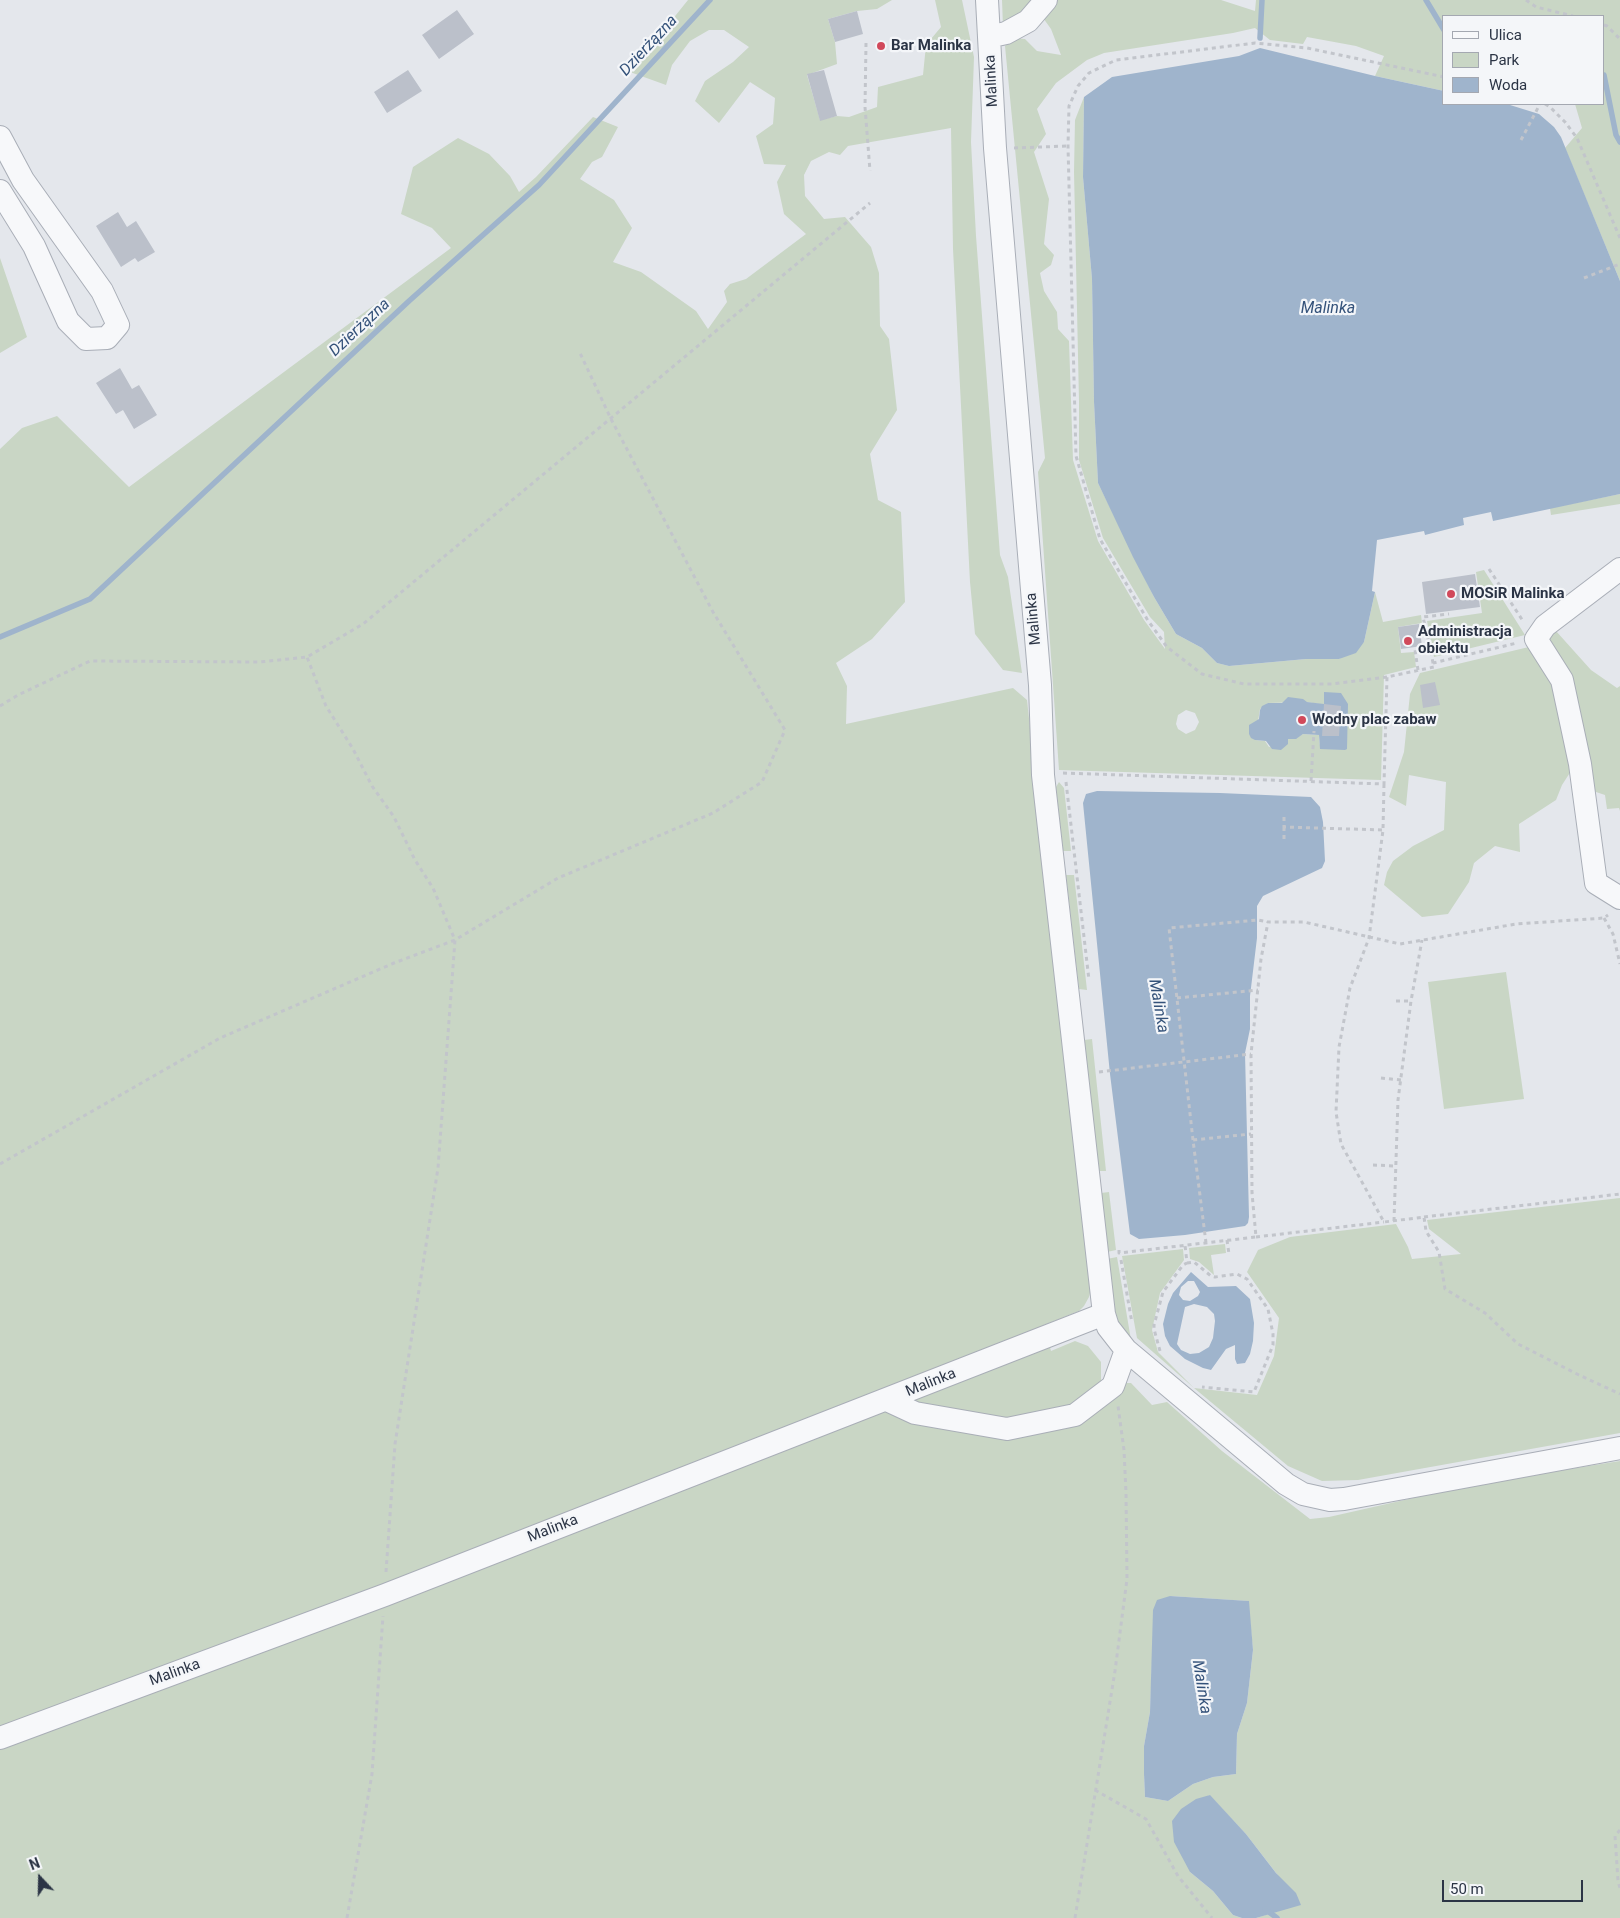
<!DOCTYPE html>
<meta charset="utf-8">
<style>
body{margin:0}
#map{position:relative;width:1620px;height:1918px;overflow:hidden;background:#e4e7ec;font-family:Roboto,sans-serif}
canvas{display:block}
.legend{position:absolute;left:1442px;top:15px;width:162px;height:90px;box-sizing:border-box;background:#f4f6f9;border:1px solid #a4a8b1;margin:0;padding:6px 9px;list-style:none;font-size:15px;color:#2b3445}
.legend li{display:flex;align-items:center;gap:10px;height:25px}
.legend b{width:25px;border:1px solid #a4a8b1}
.north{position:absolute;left:15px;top:1853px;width:50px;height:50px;-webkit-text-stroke:4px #f4f6f9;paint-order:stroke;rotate:339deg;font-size:14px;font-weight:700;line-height:20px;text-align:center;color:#2b3445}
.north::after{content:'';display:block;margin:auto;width:18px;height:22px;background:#2b3445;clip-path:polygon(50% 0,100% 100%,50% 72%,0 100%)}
.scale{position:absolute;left:1442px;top:1880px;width:141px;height:22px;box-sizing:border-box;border:2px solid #2b3445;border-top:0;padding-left:6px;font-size:15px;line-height:18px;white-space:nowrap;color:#2b3445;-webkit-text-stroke:4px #f4f6f9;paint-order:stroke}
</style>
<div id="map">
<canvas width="1620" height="1918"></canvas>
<ul class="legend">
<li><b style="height:6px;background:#f7f8fa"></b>Ulica</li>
<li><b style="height:14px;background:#c9d6c5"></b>Park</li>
<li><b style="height:14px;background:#9fb4cc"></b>Woda</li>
</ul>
<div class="north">N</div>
<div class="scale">50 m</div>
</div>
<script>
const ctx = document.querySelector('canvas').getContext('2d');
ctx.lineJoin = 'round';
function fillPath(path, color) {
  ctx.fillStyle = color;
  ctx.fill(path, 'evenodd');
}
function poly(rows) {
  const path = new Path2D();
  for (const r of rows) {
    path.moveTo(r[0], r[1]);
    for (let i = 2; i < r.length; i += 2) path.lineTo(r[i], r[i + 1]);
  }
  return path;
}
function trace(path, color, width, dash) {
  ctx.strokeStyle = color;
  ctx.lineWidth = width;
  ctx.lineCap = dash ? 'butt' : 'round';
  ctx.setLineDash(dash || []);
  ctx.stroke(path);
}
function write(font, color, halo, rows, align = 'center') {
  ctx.font = font + ' Roboto,sans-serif';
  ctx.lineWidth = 4.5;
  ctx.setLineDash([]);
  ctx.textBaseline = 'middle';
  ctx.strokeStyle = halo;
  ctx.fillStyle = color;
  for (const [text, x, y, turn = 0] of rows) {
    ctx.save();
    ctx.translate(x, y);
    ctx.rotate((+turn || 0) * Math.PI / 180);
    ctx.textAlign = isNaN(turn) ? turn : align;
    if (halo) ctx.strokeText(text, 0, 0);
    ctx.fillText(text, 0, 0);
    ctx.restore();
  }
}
const green = poly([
 [688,0,892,0,877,9,857,11,828,19,835,42,837,64,807,75,820,120,837,116,849,117,877,107,878,87,923,75,926,45,941,27,935,0,962,0,974,57,971,142,976,236,1000,555,1008,577,1022,673,1003,670,975,634,970,582,953,249,951,128,848,146,840,155,829,152,811,161,804,175,805,196,824,219,845,217,871,247,879,273,880,326,889,339,897,410,870,454,878,500,901,512,905,602,872,639,836,663,847,686,846,724,1013,688,1027,700,1091,1289,1089,1297,1084,1306,1079,1311,1044,1325,1051,1351,1075,1341,1088,1346,1101,1362,1101,1383,1131,1383,1152,1405,1167,1402,1222,1451,1310,1519,1329,1517,1422,1496,1513,1478,1620,1461,1620,1918,1256,1918,1300,1904,1246,1834,1209,1795,1190,1872,1213,1891,1233,1915,1242,1918,0,1918,0,449,22,428,57,416,129,487,451,248,432,228,401,214,413,167,458,138,489,154,510,176,519,192,536,177,593,117,618,127,602,157,592,162,580,179,614,200,632,228,613,262,641,272,696,311,708,329,727,302,724,291,730,284,746,279,806,234,784,214,777,182,786,165,764,164,756,136,773,124,775,98,750,82,719,123,695,101,705,81,733,62,749,47,724,30,709,30,690,41,672,65,666,85,630,72],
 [1170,1596,1248,1601,1253,1650,1247,1703,1237,1734,1236,1774,1213,1777,1193,1784,1168,1801,1145,1797,1144,1774,1144,1746,1150,1712,1152,1663],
 [1002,0,1037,0,1003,27],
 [1052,0,1221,0,1255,11,1256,0,1620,0,1620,281,1565,148,1582,128,1575,104,1604,104,1604,16,1444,16,1444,91,1375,76,1384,56,1356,46,1307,37,1303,44,1270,40,1255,28,1233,33,1104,53,1087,60,1056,83,1037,109,1046,134,1034,152,1049,199,1044,244,1054,255,1051,265,1040,273,1044,291,1057,312,1058,329,1069,341,1073,460,1098,541,1144,620,1165,649,1164,632,1150,617,1103,538,1079,460,1079,401,1074,172,1075,120,1084,97,1083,177,1092,279,1094,402,1098,483,1154,597,1176,634,1202,648,1217,663,1229,666,1306,659,1339,659,1364,642,1375,592,1383,622,1421,615,1422,623,1398,627,1401,653,1414,652,1416,667,1384,675,1381,780,1059,770,1038,472,1045,458,1005,46,1012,38,1025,39,1037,51,1061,55,1051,29,1041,15],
 [1307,702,1324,705,1319,746,1319,735,1303,734,1296,738,1288,739,1269,747,1265,741,1255,740,1260,709,1268,703],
 [1186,710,1195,713,1199,722,1195,730,1186,734,1178,729,1176,724,1178,715],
 [0,258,27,337,0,353],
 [1620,494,1620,504,1551,515,1550,508],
 [1484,570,1525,635,1434,657,1427,621,1482,613,1476,572],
 [1556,631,1591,670,1617,688,1620,686,1620,811,1619,808,1607,809,1605,795,1590,790,1573,768,1562,785,1556,800,1519,824,1520,852,1495,846,1474,863,1469,882,1448,914,1422,917,1384,885,1387,872,1393,861,1413,846,1444,830,1446,782,1409,775,1406,806,1389,797,1404,752,1410,694,1420,673,1533,646],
 [1059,782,1064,788,1071,851,1063,851,1056,787],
 [1066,875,1074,875,1087,990,1079,989],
 [1506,972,1524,1099,1444,1109,1428,982],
 [1092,1039,1106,1171,1098,1171,1084,1040],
 [1109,1192,1116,1250,1107,1252,1101,1193],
 [1620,1198,1620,1433,1358,1480,1322,1481,1288,1466,1194,1388,1257,1395,1274,1356,1279,1318,1247,1272,1258,1250,1290,1237,1396,1224,1408,1247,1412,1259,1461,1254,1429,1229,1427,1220],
 [1225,1244,1226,1253,1211,1255,1214,1275,1199,1262,1190,1259,1189,1248],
 [1183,1249,1184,1260,1160,1293,1152,1330,1158,1352,1194,1388,1137,1338,1122,1256],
 [1117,1257,1131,1340,1116,1324,1107,1259]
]);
const water = poly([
 [1260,48,1375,76,1444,91,1444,104,1510,105,1539,114,1554,127,1561,137,1620,281,1620,494,1493,521,1491,512,1463,518,1464,525,1425,535,1424,531,1377,540,1372,591,1375,592,1364,642,1356,653,1339,659,1306,659,1229,666,1217,663,1202,648,1176,634,1154,597,1133,557,1098,483,1094,402,1092,279,1083,177,1084,97,1112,77,1239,56],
 [1324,692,1341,693,1348,704,1347,749,1345,750,1320,749,1319,735,1303,734,1296,739,1288,739,1288,744,1281,750,1272,749,1266,741,1255,740,1251,738,1249,734,1249,725,1259,719,1260,710,1262,706,1268,703,1282,703,1288,697,1303,699,1307,702,1324,704],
 [1097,791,1220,793,1311,797,1320,807,1323,822,1325,861,1322,868,1263,896,1257,906,1257,938,1250,996,1250,1029,1245,1053,1249,1217,1248,1223,1245,1226,1185,1235,1139,1239,1130,1234,1110,1074,1083,803,1086,794],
 [1191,1272,1208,1287,1236,1286,1250,1299,1254,1323,1253,1341,1250,1354,1245,1363,1237,1364,1235,1359,1235,1345,1226,1349,1211,1370,1203,1368,1185,1359,1170,1346,1165,1336,1163,1324,1168,1304,1173,1293],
 [1188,1281,1194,1281,1200,1292,1198,1296,1190,1301,1183,1300,1179,1295,1181,1287],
 [1194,1304,1207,1307,1214,1314,1215,1321,1213,1338,1209,1347,1199,1353,1190,1354,1181,1350,1177,1344,1185,1307],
 [1170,1596,1249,1601,1253,1650,1247,1703,1237,1734,1236,1774,1213,1777,1193,1784,1168,1801,1145,1797,1144,1774,1144,1746,1150,1712,1153,1610,1157,1600],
 [1210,1795,1246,1834,1276,1873,1296,1893,1301,1905,1256,1918,1242,1918,1233,1915,1213,1891,1190,1872,1174,1842,1172,1821,1181,1809,1196,1799]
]);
const stream = poly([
 [1426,0,1444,30],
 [1260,38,1262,0],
 [1604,75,1616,135,1620,142],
 [0,637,90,599,409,301,539,185,710,0],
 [1265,1909,1277,1918]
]);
const building = poly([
 [457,10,474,34,439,59,422,35],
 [857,11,863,34,835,42,828,19],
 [408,70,422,91,387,113,374,92],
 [824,70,837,116,820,121,807,74],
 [118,212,127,227,136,221,155,252,138,262,135,258,121,267,96,226],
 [120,368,132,389,139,385,157,415,134,429,123,410,116,414,96,383],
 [1475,574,1480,607,1426,614,1422,582],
 [1419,624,1422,646,1401,649,1398,627],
 [1435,682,1440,705,1423,708,1420,685],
 [1324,704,1341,706,1339,736,1322,736]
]);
const path = poly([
 [1526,0,1536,7,1573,16],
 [1604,25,1607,26,1620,39],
 [866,43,865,107,870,171],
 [1545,104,1550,107,1565,122,1577,138,1620,238],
 [1521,140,1540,104],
 [1014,148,1068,146],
 [1584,278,1620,264],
 [1489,569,1523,621],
 [1430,647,1423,617,1449,614],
 [1418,670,1415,650,1430,647,1433,663],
 [1387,677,1332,684,1244,684,1202,674,1167,647,1147,619,1100,539,1076,456,1068,146,1069,106,1078,86,1089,73,1116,60,1255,43,1307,48,1444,77],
 [0,706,18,695,90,661,260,662,307,657,363,624,870,203],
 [1063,773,1384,784,1387,677,1434,667,1433,663,1517,643],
 [1311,781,1314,731],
 [1066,782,1089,980],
 [1384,784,1383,830,1369,938,1350,988,1339,1047,1336,1112,1341,1144,1384,1222,1424,1217,1426,1231,1439,1252,1445,1289,1485,1313,1518,1344,1579,1375,1620,1394],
 [1284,817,1284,827,1383,830],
 [1284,827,1284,839],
 [1604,918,1613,934,1620,964],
 [1177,998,1258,990],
 [1396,1001,1411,1001],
 [1099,1072,1251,1054],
 [1381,1078,1401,1080],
 [1193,1140,1169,928,1258,920,1268,922],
 [0,1164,220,1038,394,963,455,940,433,888,415,860,394,817,372,786,353,749,326,706,307,657],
 [1373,1165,1395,1166],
 [1424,1217,1620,1194],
 [1394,1221,1398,1100,1411,1001,1422,940],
 [1256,1237,1384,1222],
 [1227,1240,1229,1254],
 [1206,1243,1193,1140,1251,1134],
 [1119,1250,1119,1253,1256,1237,1252,1193,1251,1054,1261,959,1268,922,1304,922,1400,944,1516,924,1604,918,1608,915],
 [1121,1260,1132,1323],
 [1187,1263,1194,1262,1211,1276,1215,1277,1237,1274,1247,1279,1268,1309,1273,1334,1273,1345,1254,1392,1202,1387],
 [1160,1351,1154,1329,1154,1325,1163,1292,1183,1265,1187,1263,1185,1245],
 [386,1572,395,1444,438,1168,455,940,558,878,713,813,762,782,785,730,713,612,611,419,580,353],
 [1095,1790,1146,1819,1178,1876,1212,1918],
 [1620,1830,1615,1836,1618,1881,1620,1888],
 [347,1918,372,1774,383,1616],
 [1075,1918,1115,1671,1127,1579,1126,1493,1124,1450,1118,1406]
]);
const minor = poly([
 [987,0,995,148,1040,685,1043,775,1104,1314,1108,1327,1126,1350,1286,1484,1303,1494,1330,1500,1344,1499,1620,1448],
 [990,34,997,35,1006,33,1028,21,1046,0],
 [0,137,23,180,102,291,118,325,107,338,86,339,68,321,34,246,0,191],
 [1620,569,1545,626,1536,639,1562,680,1580,764,1596,883,1620,898],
 [887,1400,915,1413,1007,1429,1075,1415,1113,1386,1126,1350],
 [0,1738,385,1595,1104,1314]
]);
const markers = [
 [881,46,5,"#d1495b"],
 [1451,594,5,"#d1495b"],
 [1408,641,5,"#d1495b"],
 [1302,720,5,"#d1495b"]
];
const poiNames = [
 ["Bar Malinka",891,46],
 ["MOSiR Malinka",1461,594],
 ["Administracja",1418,632],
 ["obiektu",1418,649],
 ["Wodny plac zabaw",1312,720]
];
const streetNames = [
 ["Malinka",992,81,-93],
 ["Malinka",1034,619,-95],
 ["Malinka",931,1383,-22],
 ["Malinka",553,1529,-21],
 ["Malinka",175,1673,-20]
];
const waterNames = [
 ["Dzierżązna",649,46,-47],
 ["Malinka",1328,309],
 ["Dzierżązna",360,328,-43],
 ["Malinka",1158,1006,80],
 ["Malinka",1201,1687,81]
];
fillPath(green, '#c9d6c5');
fillPath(water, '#9fb4cc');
trace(stream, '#9fb4cc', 5.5);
fillPath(building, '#bbc0ca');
trace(minor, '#a9aeb7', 24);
trace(path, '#c2c5cb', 3, [4, 4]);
trace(minor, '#f7f8fa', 22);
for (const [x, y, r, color] of markers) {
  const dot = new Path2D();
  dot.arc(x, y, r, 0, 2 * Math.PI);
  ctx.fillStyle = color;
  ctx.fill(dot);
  trace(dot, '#f4f6f9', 2);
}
write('bold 15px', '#2b3445', '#f4f6f9', poiNames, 'left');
write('15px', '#2b3445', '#f4f6f9', streetNames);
write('italic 16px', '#34527a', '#f4f6f9', waterNames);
</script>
